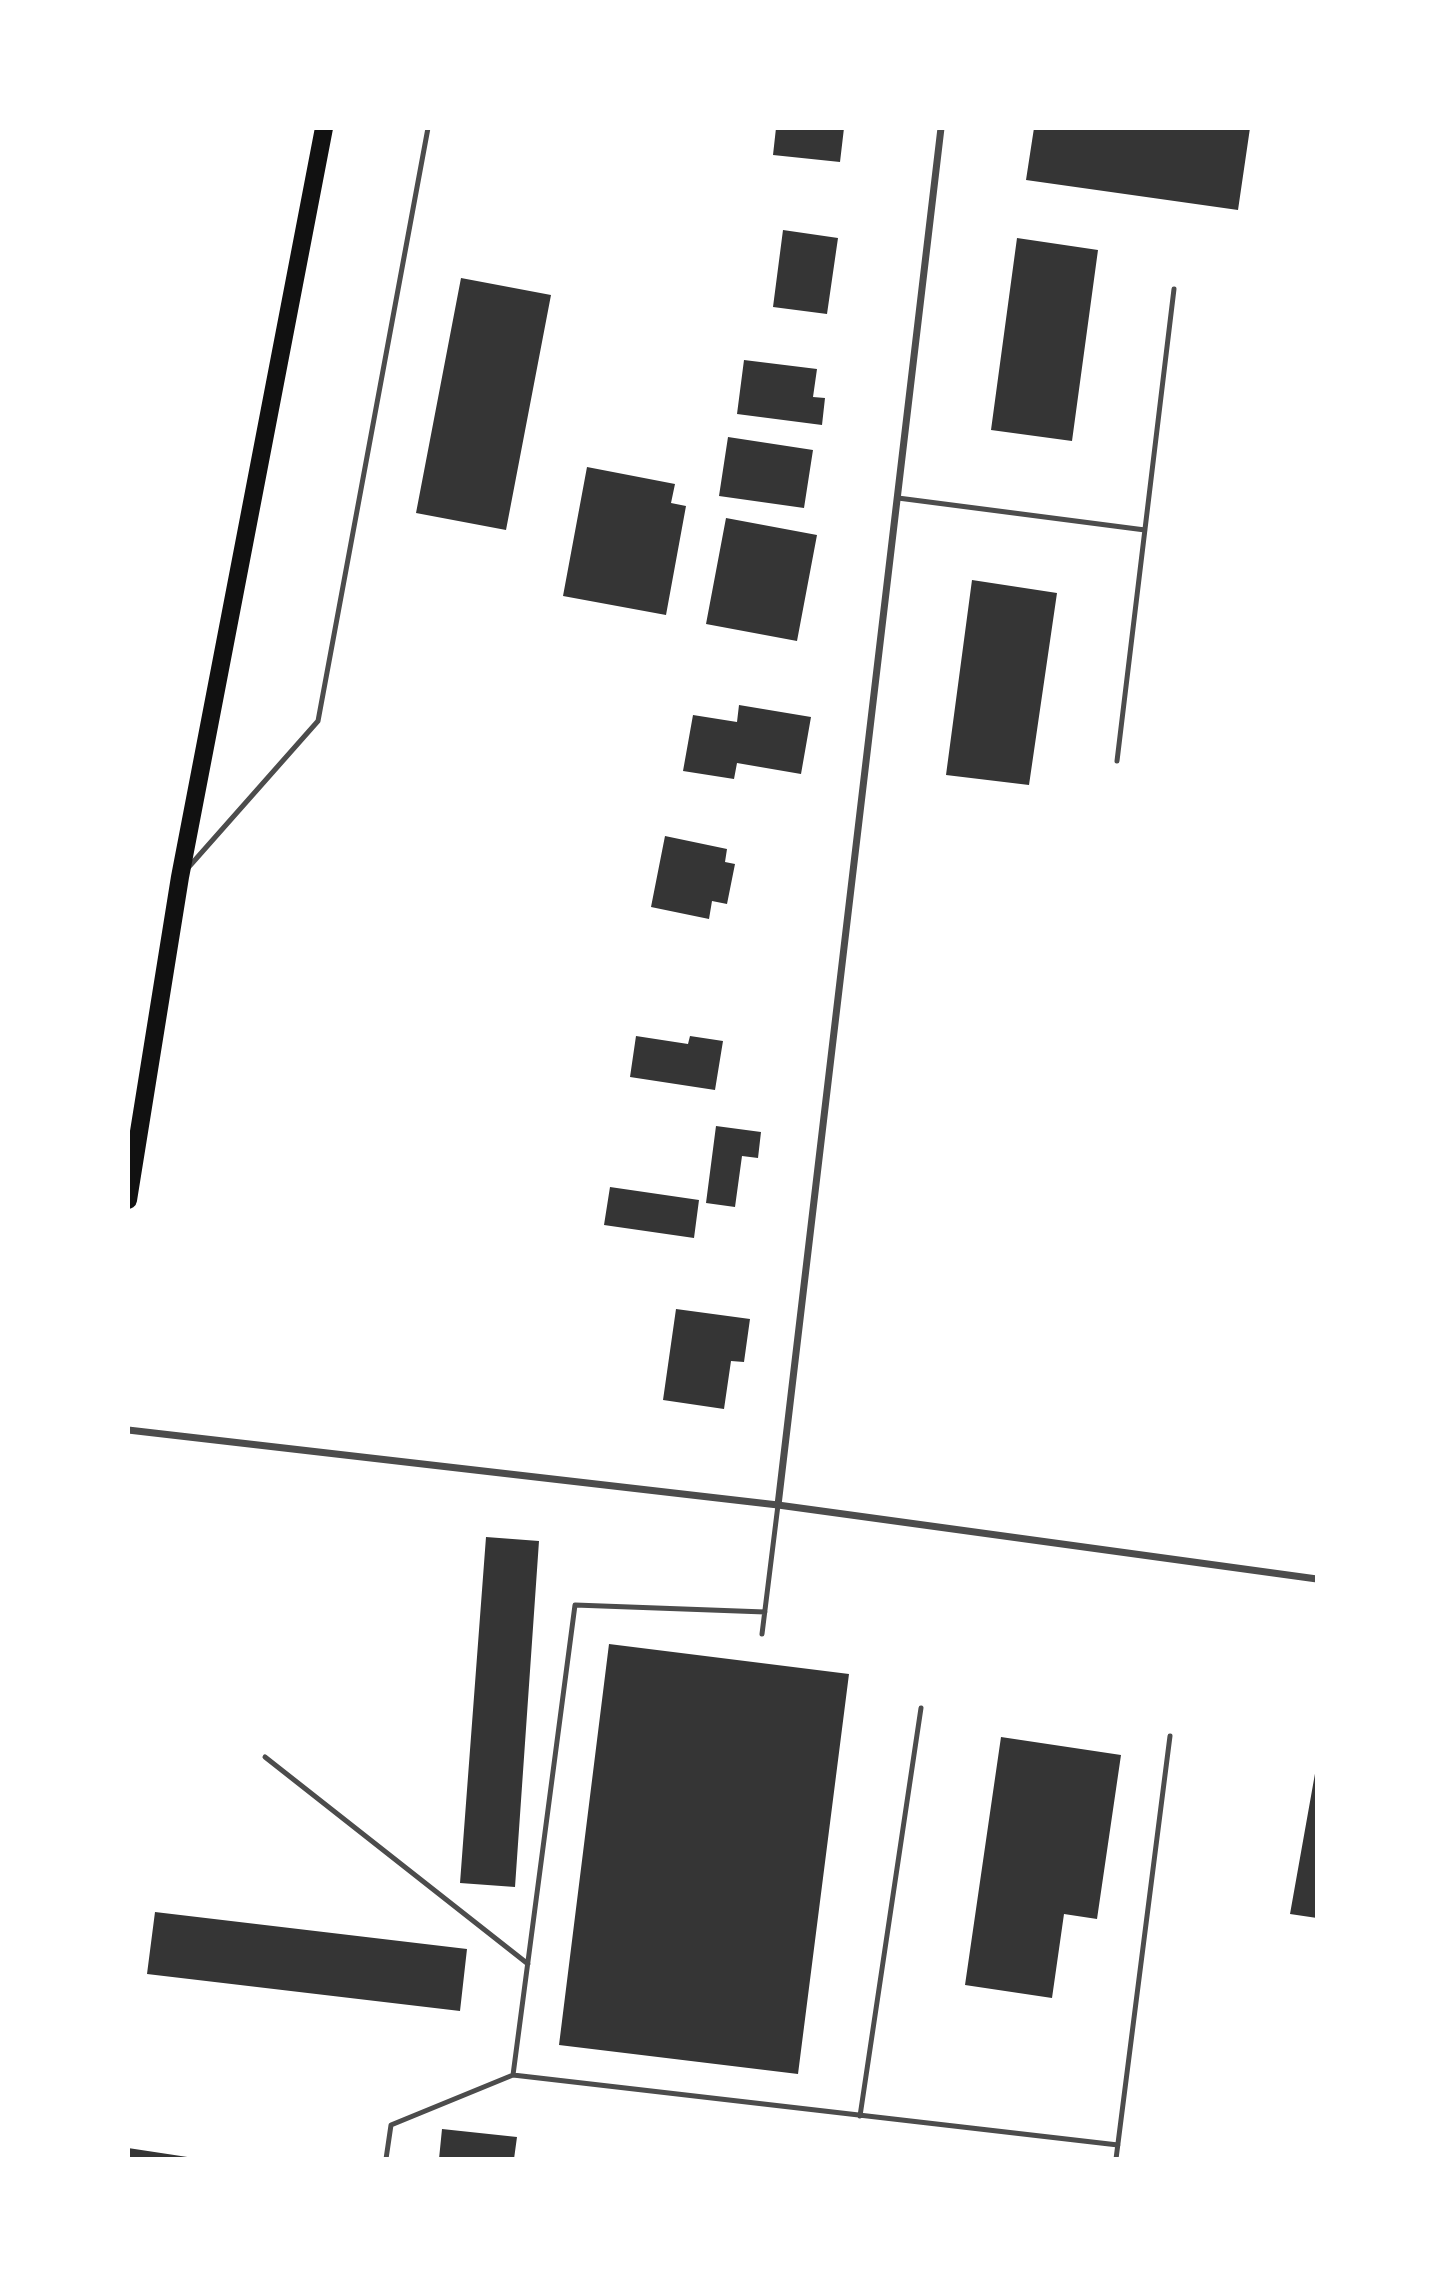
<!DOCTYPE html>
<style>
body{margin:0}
#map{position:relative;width:1445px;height:2287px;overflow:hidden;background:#fff;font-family:"Work Sans",sans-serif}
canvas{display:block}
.frame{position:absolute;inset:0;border:130px solid #fff;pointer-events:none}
</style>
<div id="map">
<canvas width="1445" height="2287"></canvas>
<div class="frame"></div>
</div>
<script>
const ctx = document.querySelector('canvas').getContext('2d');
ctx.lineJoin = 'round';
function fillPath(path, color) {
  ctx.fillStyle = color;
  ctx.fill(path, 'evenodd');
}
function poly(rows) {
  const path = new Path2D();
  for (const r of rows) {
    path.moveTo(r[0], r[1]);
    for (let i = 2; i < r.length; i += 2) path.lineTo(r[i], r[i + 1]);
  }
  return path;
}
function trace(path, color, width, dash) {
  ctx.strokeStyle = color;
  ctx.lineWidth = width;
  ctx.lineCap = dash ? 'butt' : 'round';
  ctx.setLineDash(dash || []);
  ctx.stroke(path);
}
const building = poly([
 [776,128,844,128,840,162,773,155],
 [1034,128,1250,128,1238,210,1026,180],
 [783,230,838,238,827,314,773,307],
 [1017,238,1098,250,1072,441,991,430],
 [461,278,551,295,506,530,416,513],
 [744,360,817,369,813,397,825,398,822,425,737,414],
 [728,437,813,450,804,508,719,496],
 [587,467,675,484,671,503,686,506,666,615,563,596],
 [726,518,817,535,797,641,706,624],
 [972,580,1057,593,1029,785,946,775],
 [739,705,811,717,801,774,737,763,734,779,683,771,693,715,737,722],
 [665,836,727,849,725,862,735,864,727,904,712,901,709,919,651,907],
 [636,1036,688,1044,690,1036,723,1041,715,1090,630,1077],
 [716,1126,761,1132,758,1158,742,1156,735,1207,706,1203],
 [610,1187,699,1200,694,1238,604,1225],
 [676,1309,750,1319,744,1362,731,1361,724,1409,663,1400],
 [486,1537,539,1541,515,1887,460,1883],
 [609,1644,849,1674,798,2074,559,2045],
 [1001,1737,1121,1755,1097,1919,1064,1914,1052,1998,965,1985],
 [1316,1768,1317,1768,1317,1918,1290,1914],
 [155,1912,467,1949,460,2011,147,1974],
 [442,2129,517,2137,514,2159,439,2159],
 [128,2148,194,2158,194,2159,128,2159]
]);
const service = poly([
 [898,498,1145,530],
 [1117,761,1174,289],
 [187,869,318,721,428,128],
 [765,1612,575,1605,513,2075,1118,2145],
 [762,1634,778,1505],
 [265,1757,528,1964],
 [860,2116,921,1708],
 [386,2159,391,2125,513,2075],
 [1116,2159,1170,1736]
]);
const minor = poly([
 [128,1430,778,1505,1317,1579],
 [778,1505,941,128]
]);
const primary = poly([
 [128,1200,180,877,324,128]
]);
fillPath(building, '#353535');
trace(service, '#4c4c4c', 5);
trace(minor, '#4c4c4c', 7);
trace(primary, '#111', 18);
</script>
